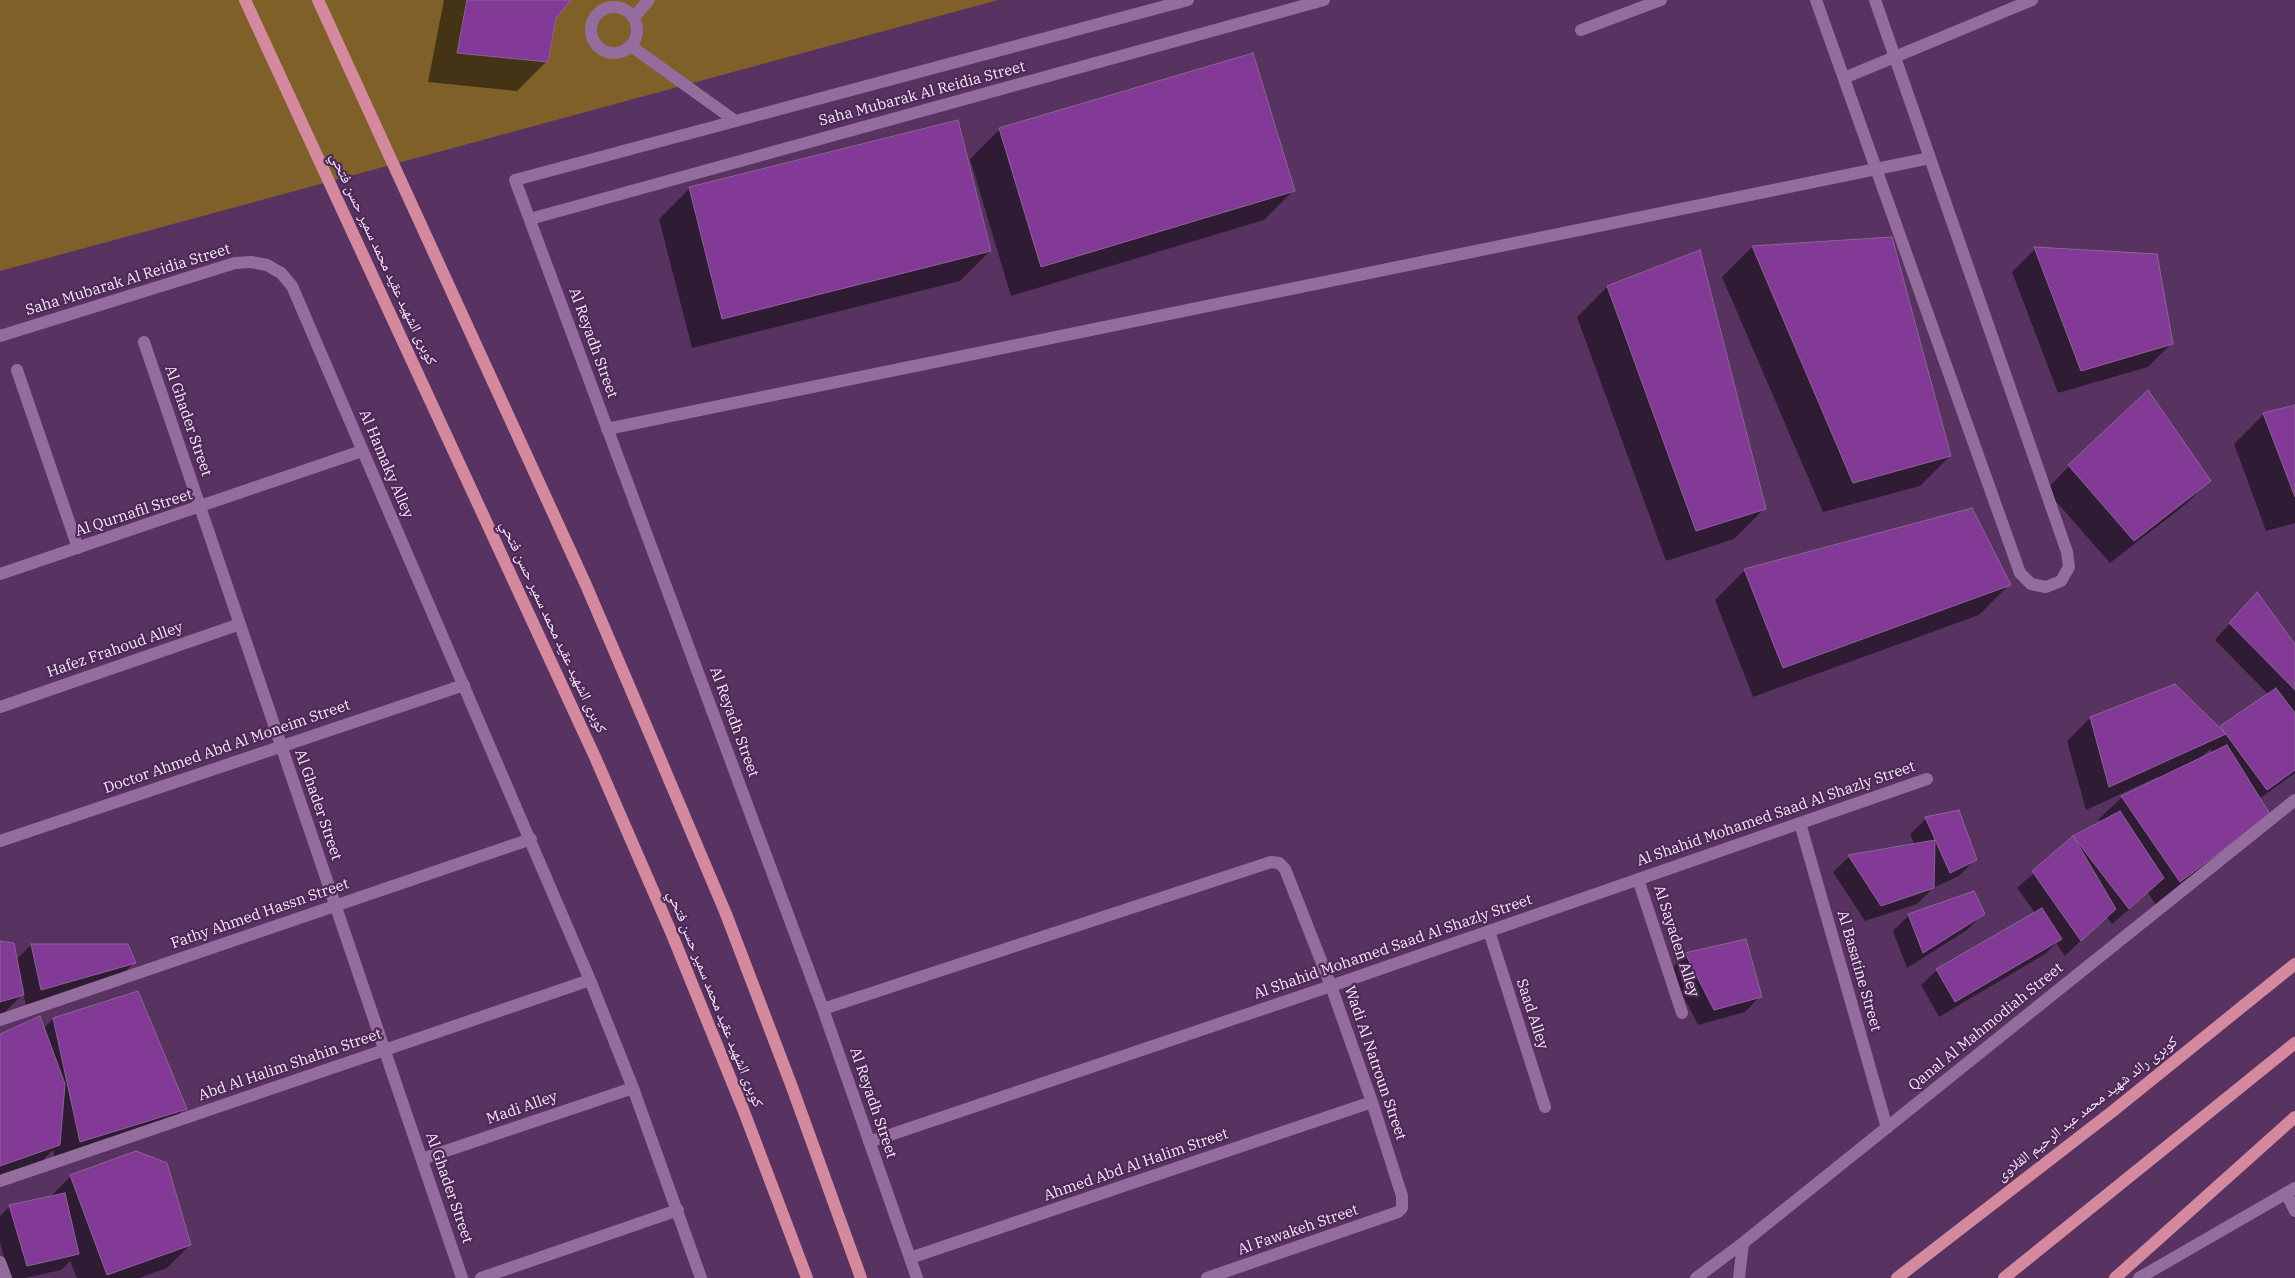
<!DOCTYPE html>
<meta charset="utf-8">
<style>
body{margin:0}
canvas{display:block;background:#583362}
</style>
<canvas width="2295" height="1278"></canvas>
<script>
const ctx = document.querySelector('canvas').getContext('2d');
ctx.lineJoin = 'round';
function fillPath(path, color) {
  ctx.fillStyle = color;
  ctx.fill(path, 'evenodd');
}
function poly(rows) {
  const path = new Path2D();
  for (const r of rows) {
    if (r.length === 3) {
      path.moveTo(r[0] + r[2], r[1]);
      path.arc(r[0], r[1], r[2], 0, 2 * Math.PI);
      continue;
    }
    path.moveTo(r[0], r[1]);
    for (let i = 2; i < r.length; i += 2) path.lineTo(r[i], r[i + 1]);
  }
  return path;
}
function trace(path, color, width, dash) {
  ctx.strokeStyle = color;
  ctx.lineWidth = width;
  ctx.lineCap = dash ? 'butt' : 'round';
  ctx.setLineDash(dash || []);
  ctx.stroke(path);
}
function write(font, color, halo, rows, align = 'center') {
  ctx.font = font + ' "IBM Plex Serif","Noto Naskh Arabic",serif';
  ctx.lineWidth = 4.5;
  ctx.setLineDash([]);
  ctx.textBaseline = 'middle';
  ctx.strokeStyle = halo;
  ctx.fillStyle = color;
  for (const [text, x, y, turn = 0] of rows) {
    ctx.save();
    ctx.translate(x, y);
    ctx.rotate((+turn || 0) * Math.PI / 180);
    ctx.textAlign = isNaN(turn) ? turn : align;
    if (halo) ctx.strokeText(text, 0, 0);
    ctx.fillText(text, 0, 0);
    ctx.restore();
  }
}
const green = poly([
 [0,0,998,0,0,271]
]);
const shadow = poly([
 [444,0,569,0,554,18,547,61,517,91,428,82],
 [957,122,990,251,960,281,692,348,659,219,689,189],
 [1000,129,1294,190,1264,220,1011,296,970,159],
 [1891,238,1950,456,1920,486,1823,512,1722,277,1752,247],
 [2035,249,2172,343,2148,367,2058,393,2012,272],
 [1607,287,1764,509,1734,539,1666,561,1577,317],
 [2295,407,2295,523,2266,531,2234,444,2264,414],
 [2069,466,2209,481,2186,504,2110,563,2046,490],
 [1745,570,2009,585,1979,615,1753,697,1715,600],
 [2242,610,2295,646,2295,773,2259,799,2268,814,2156,905,2148,893,2112,924,2106,916,2065,956,2056,943,2045,954,1939,1017,1921,985,1937,970,2035,913,2017,888,2074,837,2100,823,2098,820,2122,797,2159,779,2158,777,2086,810,2067,741,2090,718,2219,729,2269,695,2215,640],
 [2210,749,2213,753,2200,759],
 [1926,819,1975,860,1959,876,1933,888,1917,904,1865,921,1833,872,1849,857,1915,845,1910,834],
 [1973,892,1983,914,1967,930,1907,968,1893,931,1909,915],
 [0,943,16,960,31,945,134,963,119,978,26,1005,23,994,0,1017],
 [1686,954,1760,996,1745,1012,1698,1025,1670,970],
 [137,992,185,1108,162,1132,56,1165,53,1150,35,1168,0,1180,0,1035,43,1029,53,1019],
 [71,1176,190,1245,167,1268,139,1278,77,1278,70,1261,61,1270,25,1278,10,1278,0,1243,0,1216,10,1206,49,1198]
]);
const building = poly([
 [467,0,571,0,556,18,548,62,457,53,467,0],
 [1253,53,1295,191,1041,267,999,128,1253,53],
 [958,120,991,251,722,319,689,187,958,120],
 [1892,237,1951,456,1853,483,1752,246,1892,237],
 [2034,247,2157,254,2173,344,2081,371,2034,247],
 [1700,250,1766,509,1696,531,1607,286,1700,250],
 [2148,390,2211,481,2134,541,2068,465,2148,390],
 [2295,405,2295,497,2263,413,2295,405],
 [1972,508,2011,585,1783,668,1744,569,1972,508],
 [2257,592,2295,644,2295,690,2229,623,2257,592],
 [2175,684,2226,734,2109,787,2090,717,2175,684],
 [2276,688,2295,713,2295,770,2267,790,2220,726,2276,688],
 [2227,745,2270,814,2180,882,2121,796,2227,745],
 [1959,810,1977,860,1950,873,1925,817,1959,810],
 [2120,811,2164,878,2129,909,2073,836,2120,811],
 [2073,836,2116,909,2081,941,2032,871,2073,836],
 [1935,840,1934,888,1881,906,1848,855,1935,840],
 [1974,891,1985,914,1923,953,1908,914,1974,891],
 [2042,908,2062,939,1955,1002,1936,969,2042,908],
 [1746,939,1762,997,1714,1010,1685,953,1746,939],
 [0,941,14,943,24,995,0,1002,0,941],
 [31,944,128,944,136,963,41,990,31,944],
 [138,991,187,1109,80,1142,53,1018,138,991],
 [40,1016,65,1084,60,1145,0,1166,0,1034,40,1016],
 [136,1151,167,1163,191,1245,107,1275,70,1175,136,1151],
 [65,1193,79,1254,27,1266,9,1205,65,1193]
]);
const minor = poly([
 [1816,0,2020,573,2031,584,2046,587,2061,581,2069,567,2067,552,1875,0],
 [614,30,23],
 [634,17,649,0],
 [1581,30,1661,0],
 [631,46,734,120],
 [1844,78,2032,0],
 [530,219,1324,0],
 [0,336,235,263,251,262,267,265,281,273,292,286,590,980,633,1088,701,1278],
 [144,342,462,1278],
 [17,370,78,548],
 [607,429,1930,158],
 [0,574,362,451],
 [0,707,240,624],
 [1800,823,1887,1128],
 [0,841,464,685],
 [1638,879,1682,1013],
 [1489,931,1545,1107],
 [823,1009,1271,862,1279,863,1285,869,1331,986,1372,1102,1402,1196,1402,1208,1398,1212,1207,1278],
 [0,1020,531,839],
 [869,1142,1331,986,1927,779],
 [422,1159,633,1088],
 [0,1181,590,980],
 [2286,1193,2295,1211],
 [910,1258,1372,1102],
 [0,1262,6,1278],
 [481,1278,678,1210],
 [917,1278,823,1009,515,180,1188,0],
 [1696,1278,1743,1243,2295,800],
 [1739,1278,1743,1243],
 [2139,1278,2295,1188]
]);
const major = poly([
 [245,0,595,757,671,932,743,1109,807,1278],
 [318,0,586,585,651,737,726,914,792,1087,861,1278],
 [1897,1278,2113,1111,2295,964],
 [2004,1278,2295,1043],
 [2115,1278,2295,1117]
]);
const streetNames = [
 ["Saha Mubarak Al Reidia Street",922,94,-15],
 ["كوبرى الشهيد عقيد محمد سمير حسن فتحي",383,259,65],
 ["Saha Mubarak Al Reidia Street",128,280,-17],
 ["Al Reyadh Street",593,343,70],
 ["Al Ghader Street",188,421,71],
 ["Al Hamaky Alley",386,464,67],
 ["Al Qurnafil Street",134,513,-18],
 ["كوبرى الشهيد عقيد محمد سمير حسن فتحي",553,627,65],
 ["Hafez Frahoud Alley",115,650,-19],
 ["Al Reyadh Street",734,722,70],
 ["Doctor Ahmed Abd Al Moneim Street",227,747,-19],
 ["Al Ghader Street",318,805,71],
 ["Al Shahid Mohamed Saad Al Shazly Street",1776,814,-19],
 ["Fathy Ahmed Hassn Street",260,914,-19],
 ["Al Sayaden Alley",1676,941,72],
 ["Al Shahid Mohamed Saad Al Shazly Street",1393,947,-19],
 ["Al Basatine Street",1859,971,74],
 ["كوبرى الشهيد عقيد محمد سمير حسن فتحي",715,999,68],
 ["Saad Alley",1532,1014,72],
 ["Qanal Al Mahmodiah Street",1986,1027,-39],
 ["Wadi Al Natroun Street",1375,1063,71],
 ["Abd Al Halim Shahin Street",290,1065,-19],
 ["Al Reyadh Street",873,1103,71],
 ["Madi Alley",522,1108,-19],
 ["كوبرى رائد شهيد محمد عبد الرحيم القلاوى",2087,1109,-38],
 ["Ahmed Abd Al Halim Street",1136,1165,-19],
 ["Al Ghader Street",449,1188,71],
 ["Al Fawakeh Street",1298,1230,-19]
];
fillPath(green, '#806029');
fillPath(shadow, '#0007');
fillPath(building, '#833996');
trace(building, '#8b6495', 1);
trace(minor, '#946c9e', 12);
trace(major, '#d4899e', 12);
write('15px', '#f9e7fe', '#4d2956', streetNames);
</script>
